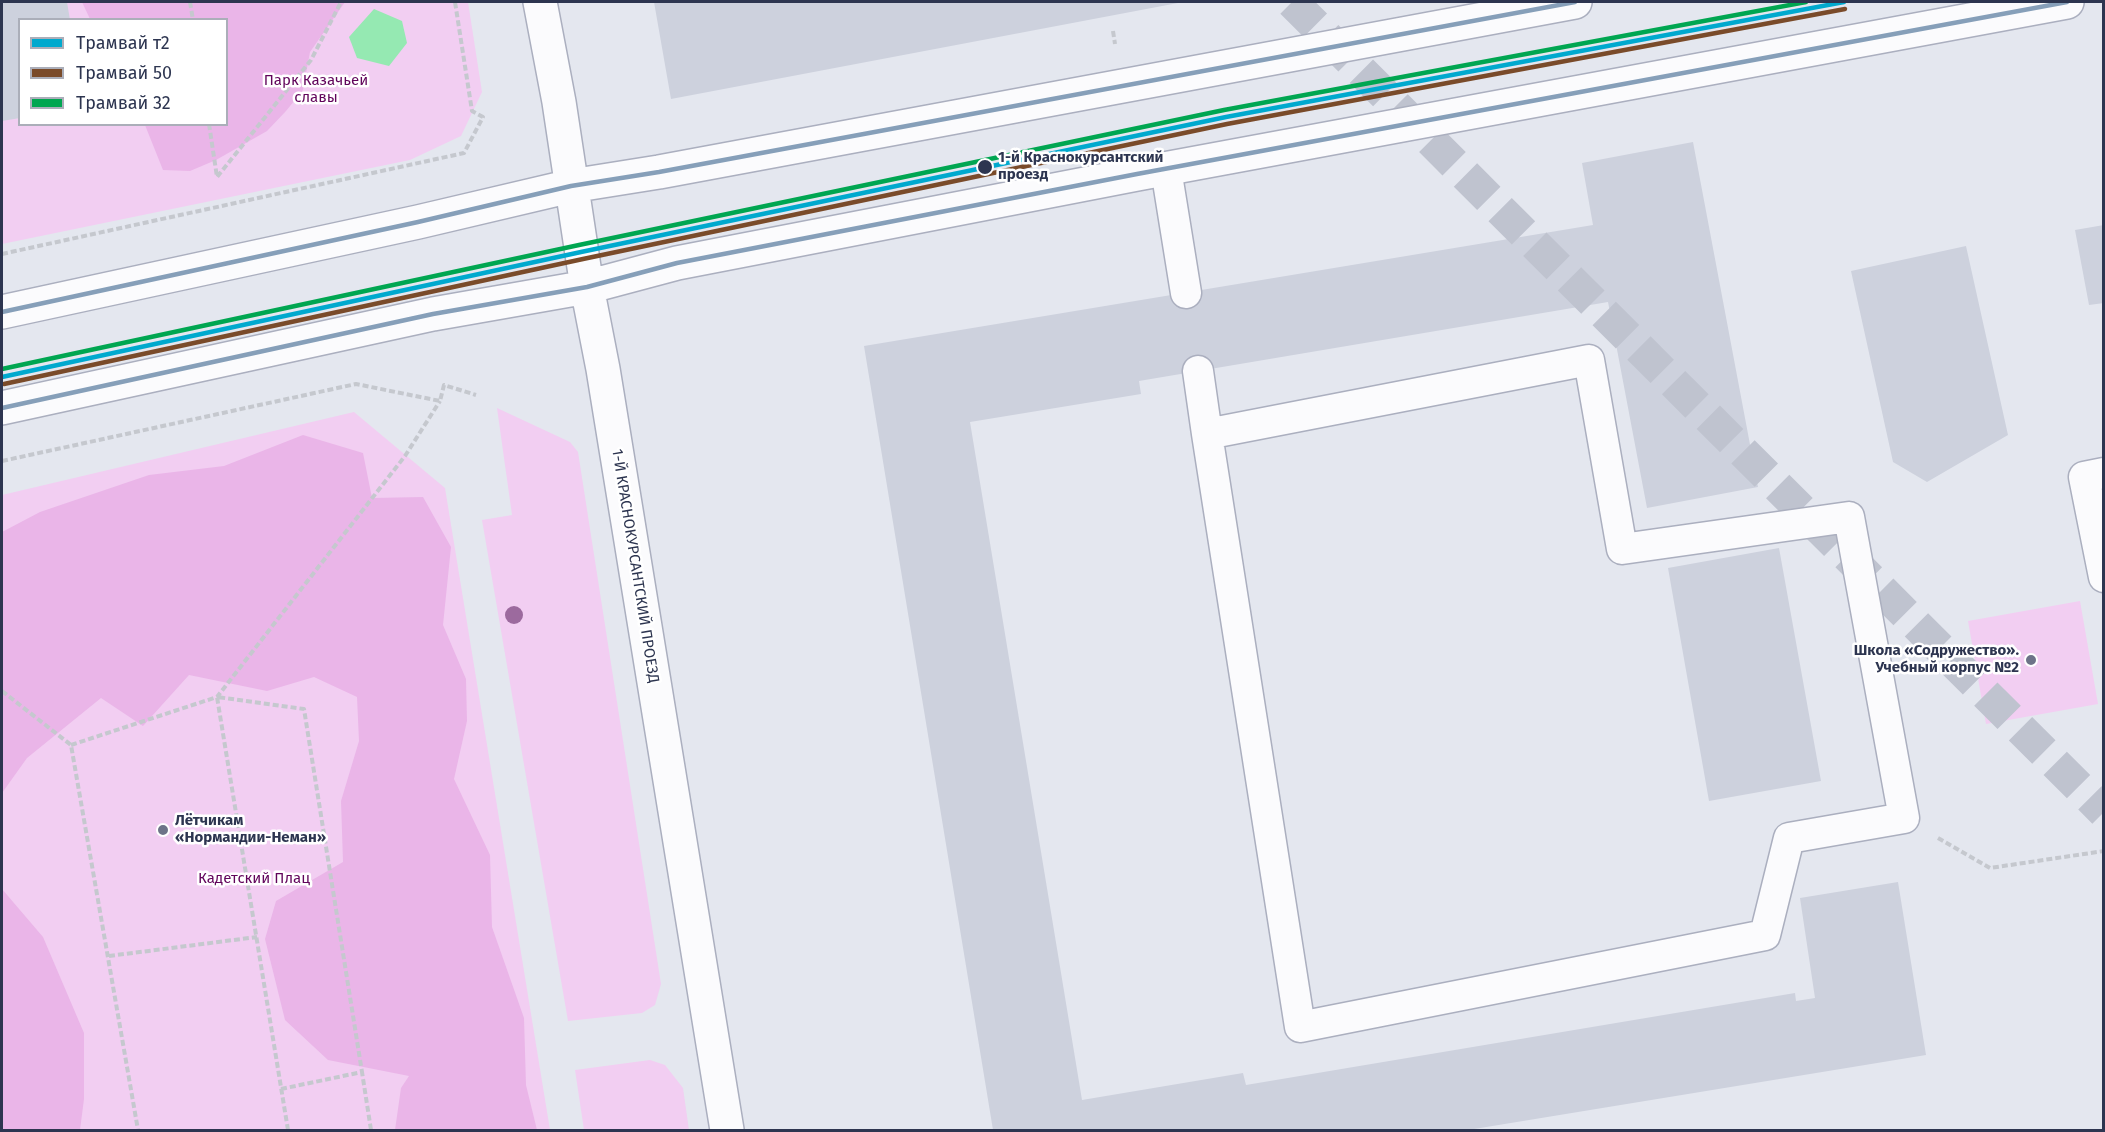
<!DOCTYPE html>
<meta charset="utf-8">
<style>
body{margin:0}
#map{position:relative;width:2105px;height:1132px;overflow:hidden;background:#e4e7ef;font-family:"Fira Sans",sans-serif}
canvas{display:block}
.frame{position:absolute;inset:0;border:3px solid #2d3550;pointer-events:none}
.legend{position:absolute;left:18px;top:18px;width:210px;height:108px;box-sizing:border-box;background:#fff;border:2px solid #abaeb9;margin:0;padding:8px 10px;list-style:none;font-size:18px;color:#2d3550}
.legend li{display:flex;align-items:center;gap:12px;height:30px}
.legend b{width:30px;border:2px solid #abaeb9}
</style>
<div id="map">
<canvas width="2105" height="1132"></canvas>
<div class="frame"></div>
<ul class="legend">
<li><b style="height:8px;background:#00a9ce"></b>Трамвай т2</li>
<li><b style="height:8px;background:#7a4b2a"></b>Трамвай 50</li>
<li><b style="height:8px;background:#00a651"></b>Трамвай 32</li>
</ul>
</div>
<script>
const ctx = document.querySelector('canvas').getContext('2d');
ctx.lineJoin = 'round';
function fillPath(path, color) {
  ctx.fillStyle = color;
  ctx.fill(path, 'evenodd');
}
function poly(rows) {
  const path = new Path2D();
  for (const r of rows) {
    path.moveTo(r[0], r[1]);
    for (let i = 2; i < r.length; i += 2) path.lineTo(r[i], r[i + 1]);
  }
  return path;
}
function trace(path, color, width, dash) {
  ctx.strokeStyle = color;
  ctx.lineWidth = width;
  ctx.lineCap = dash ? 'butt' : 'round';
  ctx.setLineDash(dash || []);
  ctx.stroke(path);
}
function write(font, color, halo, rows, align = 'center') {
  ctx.font = font + ' "Fira Sans",sans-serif';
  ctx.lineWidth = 5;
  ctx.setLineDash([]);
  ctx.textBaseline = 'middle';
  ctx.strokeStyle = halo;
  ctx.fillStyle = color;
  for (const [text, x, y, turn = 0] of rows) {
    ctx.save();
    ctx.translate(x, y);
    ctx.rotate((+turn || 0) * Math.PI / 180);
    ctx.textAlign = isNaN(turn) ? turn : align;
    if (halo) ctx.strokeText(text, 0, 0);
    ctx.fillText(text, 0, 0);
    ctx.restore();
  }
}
const green = poly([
 [2,2,468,2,482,92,461,136,410,160,2,244],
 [20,20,226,20,226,124,20,124],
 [497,408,570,442,578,452,661,984,655,1005,642,1013,568,1021,482,520,512,515],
 [354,412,445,488,550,1130,2,1130,2,495],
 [2080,601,2098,704,1986,724,1968,621],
 [650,1060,665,1065,683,1088,689,1130,584,1130,575,1070]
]);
const forest = poly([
 [82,2,345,2,310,52,303,90,286,111,267,131,216,160,190,171,163,170,145,125,226,124,226,20,90,19],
 [303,435,363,453,372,498,423,497,451,547,443,625,466,679,467,721,454,779,490,855,492,927,524,1018,526,1085,537,1130,395,1130,401,1088,409,1076,328,1060,285,1020,265,939,276,901,343,862,341,801,359,741,357,697,314,677,267,691,189,675,143,726,101,698,27,758,2,793,2,532,40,512,149,475,224,466],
 [2,889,43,937,84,1033,84,1099,80,1130,2,1130]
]);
const water = poly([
 [374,9,402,21,407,43,389,66,357,58,349,37]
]);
const building = poly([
 [2,2,67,2,70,20,20,20,20,118,2,121],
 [654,2,1178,2,1178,3,671,99],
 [1693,142,1758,487,1647,508,1608,302,1139,381,1141,394,970,422,1082,1100,1243,1073,1246,1085,1795,993,1796,1001,1815,998,1800,898,1898,882,1926,1055,1468,1130,993,1130,864,346,1593,225,1582,163],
 [2104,225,2104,303,2089,305,2075,230],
 [1966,246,2008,435,1927,482,1893,462,1851,271],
 [1779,548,1821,781,1709,801,1668,568]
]);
const primaryTunnel = poly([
 [1292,2,2104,812]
]);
const path = poly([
 [190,2,193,20],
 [1113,31,1115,44],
 [209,124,217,177,311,60,341,2],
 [2,254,464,153,483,117,472,111,455,2],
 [2,461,356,384,440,401,444,385,476,395],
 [2,691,71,745,138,1130],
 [71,745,217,697,405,456,440,401],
 [1938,838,1990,868,2104,851],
 [109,956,257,937],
 [281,1089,362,1072,371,1130],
 [288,1130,217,697,304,709,362,1072]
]);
const lane = poly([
 [1166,169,1186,293],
 [1198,371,1207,434,1300,1027,1765,935,1789,838,1904,818,1849,517,1622,549,1589,360,1207,434],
 [2104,473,2084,477,2104,577]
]);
const secondary = poly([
 [540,2,559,102,587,287,603,369,727,1130],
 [2,312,418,222,571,186,659,172,1575,2],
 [2,408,433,314,587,287,677,263,1137,174,2067,2]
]);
const bus1 = poly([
 [2,312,418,222,571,186,659,172,1575,2],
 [2,408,433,314,587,287,677,263,1137,174,2067,2]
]);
const tram1 = poly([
 [2,377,581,252,1226,117,1844,2]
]);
const tram2 = poly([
 [4,384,583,259,1227,124,1845,9]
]);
const tram3 = poly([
 [2,369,579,245,1224,110,1806,2]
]);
const trees = [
 [514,615]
];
const markers = [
 [985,167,8,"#2d3550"],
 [2031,660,6,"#6d7388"],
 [163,830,6,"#6d7388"]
];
const parkNames = [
 ["Парк Казачьей",316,81],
 ["славы",316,98],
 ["Кадетский Плац",254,879]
];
const stopNames = [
 ["1-й Краснокурсантский",998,158],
 ["проезд",998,175]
];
const streetNames = [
 ["1-Й КРАСНОКУРСАНТСКИЙ ПРОЕЗД",635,566,81]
];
const poiNames = [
 ["Школа «Содружество».",2019,651],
 ["Учебный корпус №2",2019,668],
 ["Лётчикам",175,821,"left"],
 ["«Нормандии-Неман»",175,838,"left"]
];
fillPath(green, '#f2cef2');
fillPath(forest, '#eab5e8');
fillPath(water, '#95e9b2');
fillPath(building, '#cdd1dd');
trace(primaryTunnel, '#bfc3cf', 33, [33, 16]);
trace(lane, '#abafbf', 33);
trace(secondary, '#abafbf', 36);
trace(path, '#c5c8ce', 4, [6, 3]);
trace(lane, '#fbfbfd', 30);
trace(secondary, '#fbfbfd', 33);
trace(bus1, '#869fb9', 4.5);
trace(tram1, '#00a9ce', 4.5);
trace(tram2, '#7a4b2a', 4.5);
trace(tram3, '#00a651', 4.5);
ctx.fillStyle = '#9c6a9e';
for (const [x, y] of trees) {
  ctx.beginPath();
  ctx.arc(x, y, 9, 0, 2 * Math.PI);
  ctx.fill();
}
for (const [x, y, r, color] of markers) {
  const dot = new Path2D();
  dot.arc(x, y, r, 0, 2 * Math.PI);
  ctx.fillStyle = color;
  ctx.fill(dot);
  trace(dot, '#fff', 2);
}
write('15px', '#61045b', '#fff', parkNames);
write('bold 15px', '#2d3550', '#fff', stopNames, 'left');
write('15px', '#2d3550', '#fff', streetNames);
write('bold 15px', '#2d3550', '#fff', poiNames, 'right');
</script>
